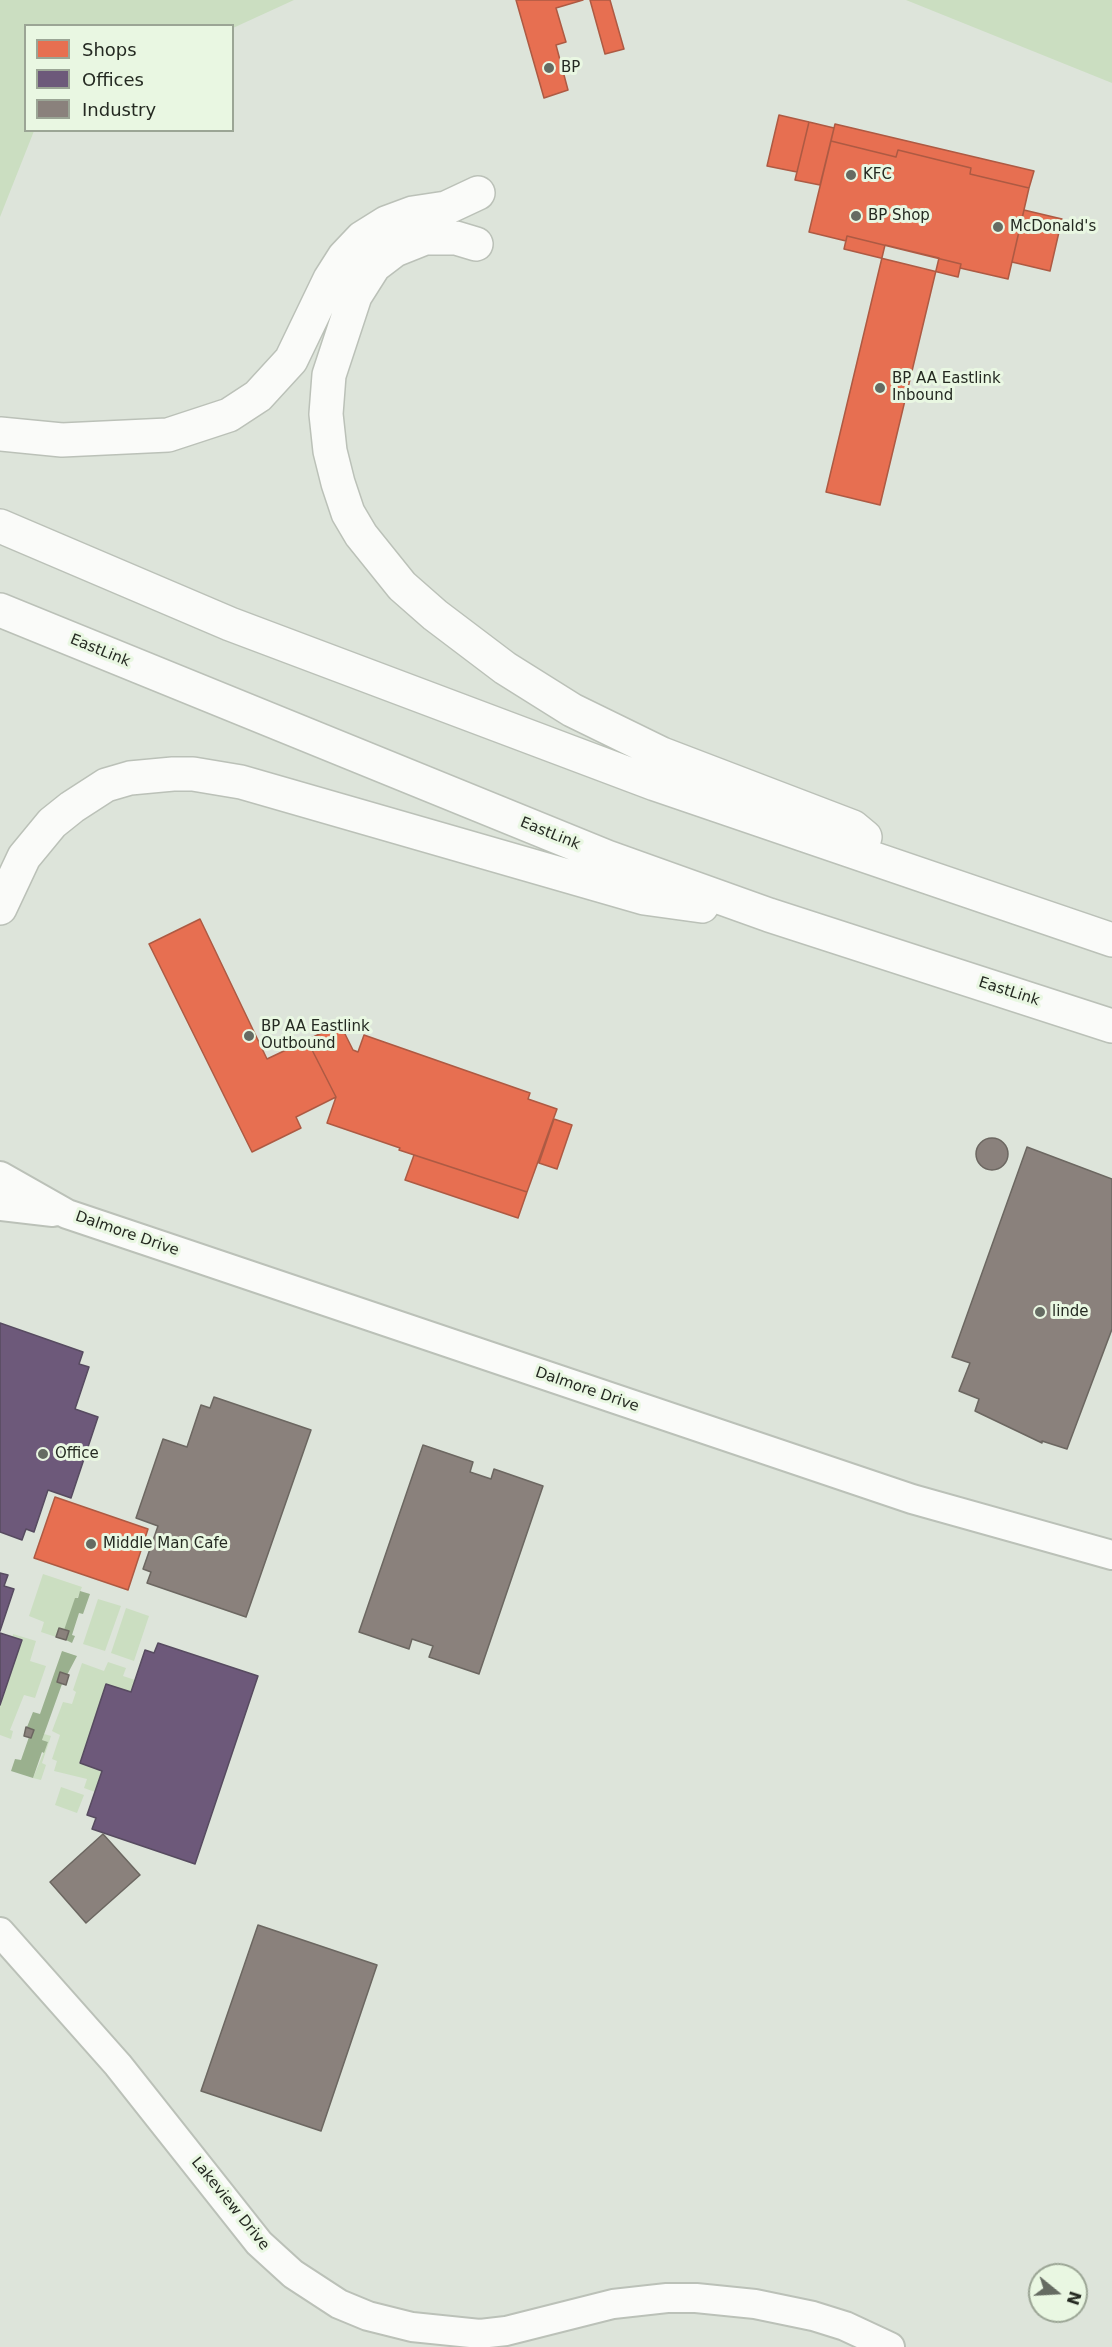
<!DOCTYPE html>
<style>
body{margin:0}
#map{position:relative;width:1112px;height:2347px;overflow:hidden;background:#dde4da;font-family:"DejaVu Sans",sans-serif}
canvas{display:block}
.legend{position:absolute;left:24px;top:24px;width:210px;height:108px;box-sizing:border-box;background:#e9f7e2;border:2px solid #9ba595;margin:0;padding:8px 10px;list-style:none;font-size:18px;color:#252a22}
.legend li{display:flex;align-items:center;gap:12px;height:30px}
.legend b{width:30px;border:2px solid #9ba595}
.north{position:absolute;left:1028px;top:2263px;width:60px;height:60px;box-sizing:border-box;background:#e9f7e2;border:2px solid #9ba595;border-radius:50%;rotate:108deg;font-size:16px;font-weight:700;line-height:24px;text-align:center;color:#252a22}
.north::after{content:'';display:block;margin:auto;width:21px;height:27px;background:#656b62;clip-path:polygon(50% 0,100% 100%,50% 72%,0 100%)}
</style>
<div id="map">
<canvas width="1112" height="2347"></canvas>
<ul class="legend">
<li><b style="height:16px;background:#e76f51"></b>Shops</li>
<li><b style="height:16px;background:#6d597a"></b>Offices</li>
<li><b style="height:16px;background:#8a817c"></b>Industry</li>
</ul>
<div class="north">N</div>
</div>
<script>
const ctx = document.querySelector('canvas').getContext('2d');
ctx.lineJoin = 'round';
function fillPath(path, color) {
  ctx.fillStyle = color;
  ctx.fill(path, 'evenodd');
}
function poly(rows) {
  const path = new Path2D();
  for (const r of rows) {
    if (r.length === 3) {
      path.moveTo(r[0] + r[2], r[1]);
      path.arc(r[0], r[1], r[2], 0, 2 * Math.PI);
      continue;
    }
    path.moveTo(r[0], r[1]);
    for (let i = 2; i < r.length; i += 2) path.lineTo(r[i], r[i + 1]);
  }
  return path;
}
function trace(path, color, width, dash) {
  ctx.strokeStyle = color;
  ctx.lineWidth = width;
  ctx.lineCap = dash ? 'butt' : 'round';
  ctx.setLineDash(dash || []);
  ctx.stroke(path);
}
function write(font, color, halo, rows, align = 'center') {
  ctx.font = font + ' "DejaVu Sans",sans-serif';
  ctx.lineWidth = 6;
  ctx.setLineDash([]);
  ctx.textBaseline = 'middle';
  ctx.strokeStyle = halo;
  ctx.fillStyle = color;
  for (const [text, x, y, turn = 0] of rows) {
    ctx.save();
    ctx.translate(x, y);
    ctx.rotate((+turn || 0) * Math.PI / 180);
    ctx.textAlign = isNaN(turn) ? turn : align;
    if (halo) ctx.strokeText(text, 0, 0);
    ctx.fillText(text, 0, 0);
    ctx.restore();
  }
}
const green = poly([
 [0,0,294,0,233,28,232,26,26,26,26,130,34,131,0,217],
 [906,0,1112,0,1112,83],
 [43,1574,82,1587,64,1630,59,1629,56,1637,41,1632,44,1622,29,1616],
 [98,1599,121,1606,105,1651,83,1644],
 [126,1608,149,1616,134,1661,111,1653],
 [13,1634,36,1641,30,1661,46,1666,35,1698,24,1695,10,1730,13,1731,11,1739,0,1735,0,1705],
 [108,1662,126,1668,123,1676,135,1680,131,1692,106,1685,80,1763,102,1771,95,1792,84,1788,87,1779,54,1771,57,1761,52,1759,60,1735,52,1731,63,1702,72,1704,76,1692,73,1690,82,1663,104,1671],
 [44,1734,51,1736,42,1763,46,1765,41,1780,33,1778,48,1742,42,1740],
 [61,1787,84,1795,77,1813,55,1805]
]);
const water = poly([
 [80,1591,90,1594,83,1614,79,1613,72,1635,75,1636,72,1643,66,1640,68,1632,64,1630,75,1598,78,1598],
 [62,1651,77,1656,67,1675,57,1682,62,1684,42,1740,48,1742,44,1753,42,1752,33,1778,11,1771,15,1759,21,1760,29,1737,31,1738,34,1730,27,1727,33,1712,40,1714]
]);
const shops = poly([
 [516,0,583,0,556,8,566,42,556,45,568,90,544,98,516,0],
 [590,0,610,0,624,49,605,54,590,0],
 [779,115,809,122,797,172,767,166,779,115],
 [809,122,834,128,820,185,795,180,809,122],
 [835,124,1034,171,1029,188,970,174,971,168,898,150,896,157,831,141,835,124],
 [831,141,896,157,898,150,971,168,970,174,1029,188,1008,279,960,268,961,264,847,236,846,241,809,232,831,141],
 [1024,210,1062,219,1050,271,1012,262,1024,210],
 [847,236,961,264,958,277,844,249,847,236],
 [885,245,939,258,880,505,826,492,885,245],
 [200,919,267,1059,307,1040,336,1097,296,1117,301,1128,252,1152,149,944,200,919],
 [340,1024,353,1050,358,1052,364,1035,530,1093,528,1099,557,1109,527,1192,399,1150,400,1148,327,1123,336,1097,307,1040,340,1024],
 [554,1119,572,1125,557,1169,539,1163,554,1119],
 [414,1155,527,1192,518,1218,405,1180,414,1155],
 [55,1497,148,1529,128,1590,34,1558,55,1497]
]);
const offices = poly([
 [0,1323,83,1352,79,1364,89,1367,75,1409,98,1417,71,1498,48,1490,34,1532,26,1529,22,1540,0,1532,0,1323],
 [0,1573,8,1575,4,1586,14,1589,0,1631,0,1573],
 [0,1633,22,1640,0,1705,0,1633],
 [158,1643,258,1676,195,1864,92,1829,96,1818,87,1815,102,1771,80,1763,106,1684,131,1692,145,1650,154,1653,158,1643]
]);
const industry = poly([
 [992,1154,16],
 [1027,1147,1112,1179,1112,1329,1067,1449,1042,1441,1042,1443,975,1411,979,1399,959,1391,970,1363,952,1357,1027,1147],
 [214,1397,311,1430,246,1617,147,1583,151,1572,143,1569,158,1526,136,1518,163,1439,187,1447,201,1405,210,1408,214,1397],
 [423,1445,473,1462,470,1472,491,1479,494,1469,543,1486,479,1674,429,1657,433,1646,412,1639,409,1649,359,1632,423,1445],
 [59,1628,69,1631,66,1640,56,1637,59,1628],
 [60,1672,69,1675,66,1685,57,1682,60,1672],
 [26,1727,34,1730,31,1738,24,1736,26,1727],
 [103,1834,140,1875,86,1923,50,1882,103,1834],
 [258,1925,377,1965,321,2131,201,2091,258,1925]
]);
const minor = poly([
 [0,1176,67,1214,189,1255,912,1499,1112,1555],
 [0,1206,53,1212],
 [0,1932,118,2065,259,2243,293,2274,339,2304,368,2316,412,2327,480,2334,506,2331,613,2304,667,2298,696,2298,755,2304,813,2316,845,2326,890,2347]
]);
const highway = poly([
 [476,244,456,238,425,238,395,250,374,266,355,296,329,375,326,414,330,451,338,483,348,513,361,535,402,586,435,615,505,668,572,710,662,754,853,827,865,837],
 [0,434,62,440,168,435,229,415,258,396,291,360,330,279,344,257,362,238,386,223,413,213,446,208,478,193],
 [0,526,230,624,655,784,1112,940],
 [0,610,607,857,769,915,1112,1026],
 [0,908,24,857,52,823,72,807,106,785,130,778,173,774,193,774,241,782,644,898,702,906]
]);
const markers = [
 [549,68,6,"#656b62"],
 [851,175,6,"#656b62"],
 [856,216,6,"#656b62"],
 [998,227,6,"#656b62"],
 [880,388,6,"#656b62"],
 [249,1036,6,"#656b62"],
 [1040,1312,6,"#656b62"],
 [43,1454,6,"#656b62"],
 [91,1544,6,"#656b62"]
];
const poiNames = [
 ["BP",561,68],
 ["KFC",863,175],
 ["BP Shop",868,216],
 ["McDonald's",1010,227],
 ["BP AA Eastlink",892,379],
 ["Inbound",892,396],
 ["BP AA Eastlink",261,1027],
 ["Outbound",261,1044],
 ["linde",1052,1312],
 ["Office",55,1454],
 ["Middle Man Cafe",103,1544]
];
const streetNames = [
 ["EastLink",100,651,22],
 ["EastLink",550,834,22],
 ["EastLink",1009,992,18],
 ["Dalmore Drive",127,1234,19],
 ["Dalmore Drive",587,1390,19],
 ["Lakeview Drive",230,2204,51]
];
fillPath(green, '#cbdec1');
fillPath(water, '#9ab08e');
fillPath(shops, '#e76f51');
trace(shops, '#ad5a43', 1.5);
fillPath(offices, '#6d597a');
trace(offices, '#574b60', 1.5);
fillPath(industry, '#8a817c');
trace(industry, '#6c6761', 1.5);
trace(minor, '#bbc1b8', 32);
trace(highway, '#bbc1b8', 36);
trace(minor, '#fafbf9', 28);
trace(highway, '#fafbf9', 33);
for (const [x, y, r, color] of markers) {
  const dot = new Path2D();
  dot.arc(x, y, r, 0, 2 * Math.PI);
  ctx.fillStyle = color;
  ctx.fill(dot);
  trace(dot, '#e9f7e2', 2);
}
write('15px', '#252a22', '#e9f7e2', poiNames, 'left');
write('15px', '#252a22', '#e9f7e2', streetNames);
</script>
